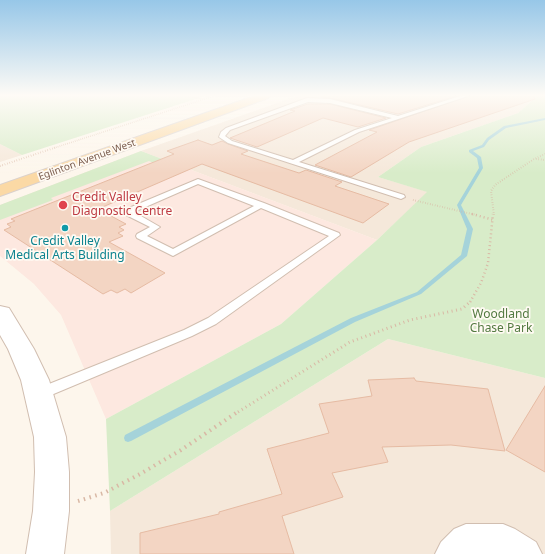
<!DOCTYPE html>
<style>
body{margin:0}
canvas{display:block;background:#fdf6ec}
</style>
<canvas width="545" height="554"></canvas>
<script>
const ctx = document.querySelector('canvas').getContext('2d');
ctx.lineJoin = 'round';
function fillPath(path, color) {
  ctx.fillStyle = color;
  ctx.fill(path, 'evenodd');
}
function poly(rows) {
  const path = new Path2D();
  for (const r of rows) {
    path.moveTo(r[0], r[1]);
    for (let i = 2; i < r.length; i += 2) path.lineTo(r[i], r[i + 1]);
  }
  return path;
}
function trace(path, color, width, dash) {
  ctx.strokeStyle = color;
  ctx.lineWidth = width;
  ctx.lineCap = dash ? 'butt' : 'round';
  ctx.setLineDash(dash || []);
  ctx.stroke(path);
}
function write(font, color, halo, rows, align = 'center') {
  ctx.font = font + ' "Noto Sans",sans-serif';
  ctx.lineWidth = 3.5;
  ctx.setLineDash([]);
  ctx.textBaseline = 'middle';
  ctx.strokeStyle = halo;
  ctx.fillStyle = color;
  for (const [text, x, y, turn = 0] of rows) {
    ctx.save();
    ctx.translate(x, y);
    ctx.rotate((+turn || 0) * Math.PI / 180);
    ctx.textAlign = isNaN(turn) ? turn : align;
    if (halo) ctx.strokeText(text, 0, 0);
    ctx.fillText(text, 0, 0);
    ctx.restore();
  }
}
const residential = poly([
 [297,96,537,96,518,113,421,147,378,177,428,192,377,240,141,151],
 [0,144,22,155,0,162],
 [388,339,545,378,545,554,111,554,110,511]
]);
const commercial = poly([
 [141,151,377,240,281,324,106,419,61,315,34,284,0,256,0,205]
]);
const green = poly([
 [0,96,205,96,22,155,0,144],
 [537,96,545,96,545,378,388,339,110,511,106,419,281,324,377,240,427,192,378,177,421,147,518,113],
 [141,151,170,162,161,166,149,161,51,198,53,200,0,220,0,205]
]);
const stream = poly([
 [545,118,545,120,506,128,489,140,484,147,473,151,481,157,483,168,461,205,473,229,467,256,421,294,355,322,131,441,128,442,125,441,124,438,125,435,351,318,417,292,461,255,467,229,457,205,479,168,477,158,469,152,469,150,482,145,487,138,504,126,545,118]
]);
const building = poly([
 [324,96,456,96,398,114,330,98,321,97,324,96],
 [469,96,534,96,535,99,409,142,351,177,315,165,377,132,369,130,469,96],
 [308,104,330,104,386,118,358,127,323,118,257,147,230,138,295,111,290,110,308,104],
 [198,140,212,145,222,141,228,144,248,151,241,154,299,173,306,170,342,182,335,186,389,204,363,223,202,164,98,209,126,224,119,227,124,230,118,233,123,236,109,242,165,273,131,293,125,289,117,293,111,290,103,294,4,230,11,227,7,224,15,221,11,219,174,154,167,151,198,140],
 [414,378,416,381,488,389,505,451,451,445,382,447,388,462,332,473,343,497,282,516,294,554,140,554,140,533,219,514,219,512,282,494,267,449,329,433,319,404,372,396,368,380,414,378],
 [545,386,545,472,506,450,545,386]
]);
const pathFar4 = poly([
 [186,96,204,99],
 [54,148,214,96]
]);
const pathFar3 = poly([
 [536,159,545,160],
 [0,166,57,147],
 [413,200,476,215],
 [494,215,491,191,495,185,534,159,545,154]
]);
const pathFar2 = poly([
 [472,214,494,220],
 [470,302,481,283,488,263,493,214]
]);
const pathFar1 = poly([
 [238,412,350,342,410,320,462,309,471,301]
]);
const path = poly([
 [78,501,104,493,140,474,181,450,239,411]
]);
const service = poly([
 [460,96,468,96,359,132,299,162,404,195,405,197,401,199,228,143,219,137,221,132,226,128,307,98,330,99,398,116,460,96],
 [308,102,330,103,392,118,355,130,293,160,232,141,225,136,230,130,308,102],
 [198,179,264,203,339,233,340,235,216,324,192,336,44,398,39,399,34,398,32,394,34,390,184,330,208,318,329,236,261,208,173,256,137,238,136,236,137,234,150,227,124,214,123,212,124,210,198,179],
 [198,184,254,206,173,249,147,236,160,227,134,212,198,184]
]);
const minor = poly([
 [466,524,503,524,515,529,536,542,542,554,435,554,441,542,454,529,466,524]
]);
const tertiary = poly([
 [0,306,9,308,34,349,49,380,66,437,69,472,69,511,64,554,26,554,33,511,35,472,34,437,21,380,8,349,0,335,0,306]
]);
const primary = poly([
 [254,96,270,96,268,98,0,196,0,185,254,96]
]);
const markers = [
 [63,205,5,"#e0444e"],
 [65,228,4,"#0f9aa8"]
];
const farStreetnames = [
 ["Eglinton Avenue West",87,160,-20]
];
const healthNames = [
 ["Credit Valley",72,198],
 ["Diagnostic Centre",72,212]
];
const cultureNames = [
 ["Credit Valley",65,242],
 ["Medical Arts Building",65,256]
];
const parkNames = [
 ["Woodland",501,315],
 ["Chase Park",501,329]
];
fillPath(residential, '#f5e8da');
fillPath(commercial, '#fde8e0');
fillPath(green, '#d8ecc9');
fillPath(stream, '#a5d3da');
fillPath(building, '#f3d5c3');
trace(building, '#e6bba3', 1);
trace(service, '#d1beb0', 2);
trace(minor, '#d1beb0', 2);
trace(tertiary, '#d1beb0', 2);
trace(primary, '#dad1cd', 2);
trace(pathFar4, '#d9b8a5', 1.5, [0.5, 1.5]);
trace(pathFar3, '#d9b8a5', 2, [0.5, 2]);
trace(pathFar2, '#d9b8a5', 2.5, [1, 3]);
trace(pathFar1, '#d9b8a5', 3, [1, 3.5]);
trace(path, '#d9b8a5', 4, [1.5, 4.5]);
fillPath(service, '#fff');
fillPath(minor, '#fff');
fillPath(tertiary, '#fff');
fillPath(primary, '#fbd9a5');
const sky = ctx.createLinearGradient(0, 0, 0, 173);
sky.addColorStop(0, '#97c7e8');
sky.addColorStop(0.55, '#fefbf6');
sky.addColorStop(1, '#fefbf600');
ctx.fillStyle = sky;
ctx.fillRect(0, 0, 545, 173);
for (const [x, y, r, color] of markers) {
  const dot = new Path2D();
  dot.arc(x, y, r, 0, 2 * Math.PI);
  ctx.fillStyle = color;
  ctx.fill(dot);
  trace(dot, '#fffaf3', 1.5);
}
write('10px', '#7a5c4d', '#fffaf3', farStreetnames);
write('12px', '#be3a42', '#fffaf3', healthNames, 'left');
write('12px', '#0d838f', '#fffaf3', cultureNames);
write('12px', '#537a41', '#fffaf3', parkNames);
</script>
